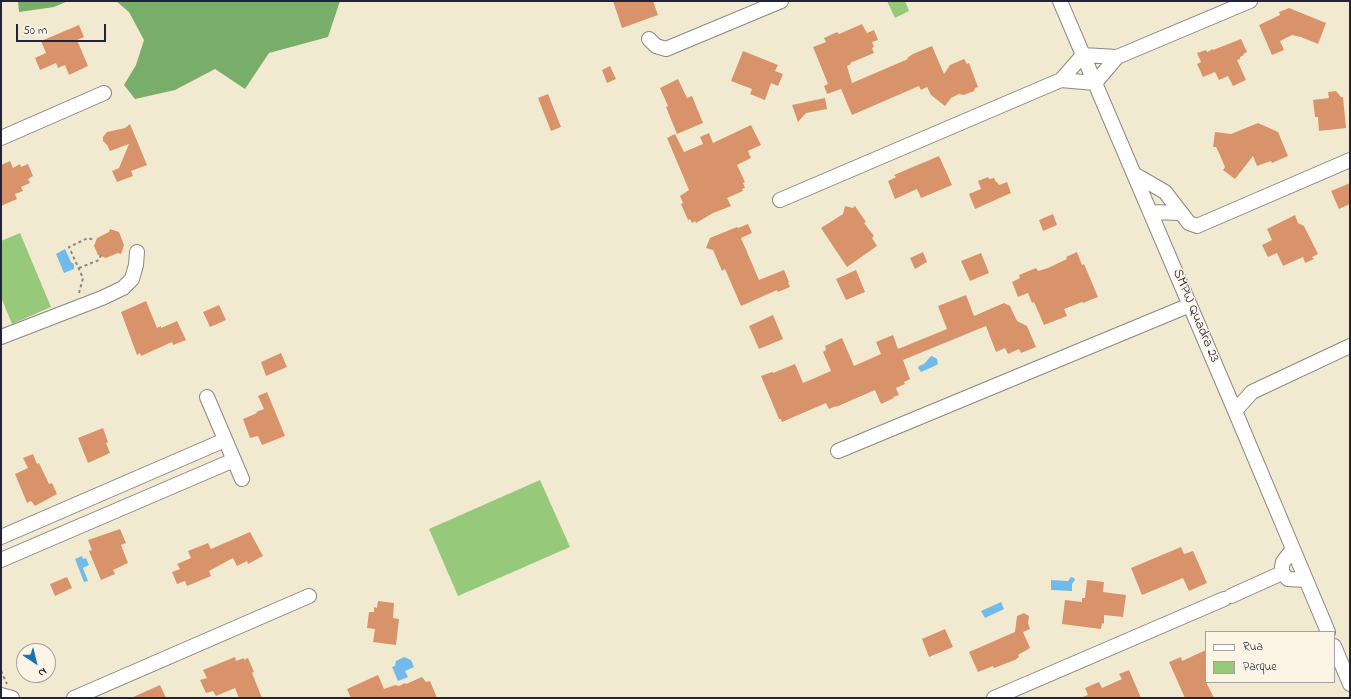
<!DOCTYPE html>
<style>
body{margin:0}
#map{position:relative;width:1351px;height:699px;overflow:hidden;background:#f2ead0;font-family:"Indie Flower",sans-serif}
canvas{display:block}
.frame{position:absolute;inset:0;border:2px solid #22223b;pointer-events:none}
.legend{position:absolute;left:1205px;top:631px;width:130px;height:52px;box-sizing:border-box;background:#fcf5e5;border:1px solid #a5a1a1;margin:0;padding:5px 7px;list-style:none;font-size:12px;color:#22223b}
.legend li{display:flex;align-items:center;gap:8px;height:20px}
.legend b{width:20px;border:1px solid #a5a1a1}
.north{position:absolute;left:16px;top:643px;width:40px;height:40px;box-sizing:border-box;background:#fcf5e5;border:1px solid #a5a1a1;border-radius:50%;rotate:145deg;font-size:11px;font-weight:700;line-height:16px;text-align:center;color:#22223b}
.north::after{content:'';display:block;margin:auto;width:14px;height:18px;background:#1f6fb2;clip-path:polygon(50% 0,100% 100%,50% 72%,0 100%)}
.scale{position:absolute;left:16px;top:24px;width:90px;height:18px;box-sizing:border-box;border:2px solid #22223b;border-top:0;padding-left:5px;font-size:12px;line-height:14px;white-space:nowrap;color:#22223b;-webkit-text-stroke:3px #fcf5e5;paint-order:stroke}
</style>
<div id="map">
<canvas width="1351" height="699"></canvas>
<div class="frame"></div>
<ul class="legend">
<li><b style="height:5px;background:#fff"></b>Rua</li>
<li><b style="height:11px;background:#97c97a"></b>Parque</li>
</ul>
<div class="north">N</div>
<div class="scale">50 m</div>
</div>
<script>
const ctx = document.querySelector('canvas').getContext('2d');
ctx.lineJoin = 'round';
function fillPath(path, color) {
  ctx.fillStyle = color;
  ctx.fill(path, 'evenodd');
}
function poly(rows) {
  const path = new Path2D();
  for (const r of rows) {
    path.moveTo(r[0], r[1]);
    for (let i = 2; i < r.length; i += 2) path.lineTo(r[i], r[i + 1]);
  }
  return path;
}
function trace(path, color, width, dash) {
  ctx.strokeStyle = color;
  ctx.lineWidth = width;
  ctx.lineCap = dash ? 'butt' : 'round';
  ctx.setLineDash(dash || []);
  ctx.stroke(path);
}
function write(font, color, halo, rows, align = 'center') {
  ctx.font = font + ' "Indie Flower",sans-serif';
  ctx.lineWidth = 3;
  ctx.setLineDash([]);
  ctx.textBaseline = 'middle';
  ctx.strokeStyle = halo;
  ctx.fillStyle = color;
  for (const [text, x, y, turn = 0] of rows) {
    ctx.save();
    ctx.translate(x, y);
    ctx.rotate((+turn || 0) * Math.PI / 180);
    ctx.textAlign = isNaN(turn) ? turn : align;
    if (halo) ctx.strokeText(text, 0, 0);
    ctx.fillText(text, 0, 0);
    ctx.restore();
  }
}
const green = poly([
 [887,1,905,1,909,11,895,18],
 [20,233,51,307,12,324,1,297,1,241],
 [540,480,570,547,458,596,429,529]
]);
const forest = poly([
 [18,1,68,1,54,7,19,12],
 [116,1,340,1,328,37,269,53,245,89,215,69,175,90,135,99,124,85,136,65,144,40,129,12]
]);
const water = poly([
 [65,249,71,262,74,264,74,269,64,273,56,254],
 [932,356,937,359,938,363,937,365,921,372,918,368,919,366,924,364,930,357],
 [82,556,83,559,86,558,89,565,83,568,88,581,84,582,75,559],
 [1071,577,1074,578,1075,580,1072,584,1072,591,1051,590,1051,580,1068,581],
 [1001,602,1004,609,985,618,981,611],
 [404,657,411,660,414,667,405,671,408,677,398,681,392,667,395,666,396,661]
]);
const building = poly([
 [613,1,653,1,658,15,622,28],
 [1289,8,1326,23,1318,44,1301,37,1292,35,1280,41,1284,50,1272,55,1259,25,1280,15,1279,12],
 [862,24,867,33,874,30,878,40,872,42,874,47,872,48,874,53,850,63,851,64,847,66,852,83,908,59,907,58,913,54,932,46,944,74,950,65,964,59,967,64,969,63,978,87,975,88,974,91,964,95,959,94,951,98,945,106,931,95,927,87,921,90,919,86,852,115,841,89,827,94,824,86,828,84,813,47,826,42,824,38,837,32,839,34],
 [79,25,84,37,77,40,88,66,69,75,65,65,58,68,56,63,40,70,35,58,46,53,41,41],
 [1241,39,1247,52,1243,54,1244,55,1240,57,1240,59,1237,60,1246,80,1233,86,1228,76,1219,80,1215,72,1203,77,1197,64,1201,62,1197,53,1206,50,1207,52,1213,49,1213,50],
 [743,51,778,65,775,71,783,74,778,86,771,83,765,100,750,94,752,89,731,81],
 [610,66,616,79,607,83,602,70],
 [678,79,687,98,692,96,703,123,677,134,666,107,668,106,660,88],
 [1336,91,1341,97,1343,97,1346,128,1319,131,1318,117,1315,117,1313,100,1329,98,1328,92],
 [548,94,561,127,551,131,538,98],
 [825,98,827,109,806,113,798,122,792,105],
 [1258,123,1278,132,1288,156,1272,163,1271,161,1257,166,1253,156,1235,179,1223,170,1225,167,1219,153,1216,147,1213,147,1215,132,1231,134],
 [130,124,147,165,131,171,133,176,117,182,112,171,119,168,129,144,110,151,107,145,103,141,103,137,107,132,125,128],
 [751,125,761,145,748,151,751,158,737,165,745,182,743,183,745,188,742,189,743,191,727,198,731,206,713,213,696,223,695,221,692,223,690,219,688,220,681,204,683,203,680,196,689,190,667,138,675,134,684,152,703,144,700,137,709,133,713,143],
 [939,156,952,185,921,198,917,189,895,199,888,181,896,177,894,175],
 [10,161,13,168,20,164,21,167,28,164,33,176,28,179,30,183,21,187,23,191,15,194,17,199,1,206,1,165],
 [988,177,989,179,994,178,996,182,997,182,999,185,1007,182,1011,193,975,209,969,194,981,189,978,181],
 [1350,183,1350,204,1339,209,1331,191],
 [845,206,853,208,855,206,866,222,864,223,874,236,872,238,877,246,847,267,821,228,843,214],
 [1053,214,1057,225,1043,231,1039,220],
 [1295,215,1298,223,1304,226,1318,254,1312,257,1314,259,1305,263,1303,257,1283,266,1277,253,1268,257,1262,245,1272,240,1267,229],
 [748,224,752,233,741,238,759,280,784,270,789,282,788,282,790,287,778,292,777,290,741,306,725,269,722,271,713,250,706,248,710,238,737,227,738,228],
 [110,229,119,232,124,245,121,254,118,253,106,258,98,255,94,246,97,238,109,232],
 [923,252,927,262,915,269,910,258],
 [1077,252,1082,265,1084,264,1098,297,1083,303,1082,302,1064,309,1067,316,1044,325,1034,302,1032,303,1028,293,1018,297,1012,282,1020,278,1019,275,1036,268,1038,271,1048,268,1067,259,1066,257],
 [981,253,989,273,970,281,961,261],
 [856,270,865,292,846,300,836,279],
 [966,295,974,316,1004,303,1010,306,1017,321,1027,326,1036,347,1021,353,1019,349,1008,354,1005,348,996,352,986,326,903,360,910,379,904,382,905,384,896,388,899,395,893,397,894,398,881,404,875,390,836,407,836,406,829,409,826,403,782,422,781,419,779,419,761,376,772,372,773,373,795,364,803,383,831,371,823,352,826,350,825,346,842,338,854,366,881,354,876,342,893,335,898,349,947,329,938,306],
 [146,301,157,328,161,326,161,328,177,321,186,340,173,345,172,342,141,356,140,353,137,355,121,312],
 [219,305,226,320,210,327,203,312],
 [773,315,783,339,759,349,749,326],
 [281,353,287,367,266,376,261,362],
 [267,392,285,436,262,445,258,436,250,438,243,419,257,413,256,412,264,409,258,396],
 [103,428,108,442,106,443,110,453,88,463,78,438],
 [33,454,37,464,39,463,49,484,52,483,57,494,35,506,31,501,27,503,15,474,28,468,23,458],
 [120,529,126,543,121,545,128,563,113,570,115,574,101,580,89,551,92,550,88,540],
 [250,532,263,556,248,564,247,561,237,566,233,558,209,571,211,576,187,586,185,581,177,584,172,572,180,569,177,564,191,558,188,551,208,543,211,549],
 [1181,547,1184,554,1193,551,1207,583,1189,591,1183,578,1142,595,1131,568],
 [67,577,72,588,55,596,50,584],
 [1087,580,1104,582,1103,592,1126,595,1123,617,1104,615,1104,624,1102,623,1101,629,1062,624,1065,600,1082,602,1082,598,1085,598],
 [378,601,394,603,393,618,399,619,396,645,373,642,375,629,367,628,369,612,374,612,374,607,377,608],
 [1024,613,1029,616,1028,623,1030,629,1023,632,1030,648,1018,655,1019,657,1015,660,994,668,993,666,978,672,969,652,1015,632,1017,616],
 [945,629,953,647,929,657,922,639],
 [1206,650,1206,682,1214,698,1185,698,1169,662,1181,657,1182,661],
 [235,657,236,661,244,658,244,660,248,658,254,672,252,673,262,698,239,698,235,688,216,696,213,691,206,693,200,680,207,678,203,670],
 [1129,670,1141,698,1080,698,1088,695,1085,688,1099,682,1102,688,1122,679,1119,674],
 [378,675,384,689,395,685,399,686,405,683,406,684,422,677,426,682,430,681,437,698,351,698,347,689],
 [160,685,166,698,131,698]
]);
const path = poly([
 [79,268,99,260,101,255],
 [79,293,83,278,69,247,88,238,94,240],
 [1,671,7,684]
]);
const minor = poly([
 [1060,1,1235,411,1328,632],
 [649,39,656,46,666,49,781,1],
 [1061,80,1095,83,1117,57],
 [1,138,104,93],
 [1134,174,1165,192,1189,223,1197,226,1350,160],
 [780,200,1061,80,1083,55,1117,57,1250,1],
 [1150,212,1181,213],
 [1,337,102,298,123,288,132,279,136,265,137,252],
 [207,397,242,479],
 [1235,411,1252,392,1350,346],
 [838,451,1190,305],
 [1,537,225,440],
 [1293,549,1283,562,1282,567,1282,573,1288,579,1306,580],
 [1,560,234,460],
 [1231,596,1282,573],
 [1334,646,1350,684],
 [1,695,12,698],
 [74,698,309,596],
 [994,698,1224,599]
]);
const streetNames = [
 ["SMPW Quadra 23",1195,316,67]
];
fillPath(green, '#97c97a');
fillPath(forest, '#79ad6a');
fillPath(water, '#71bbea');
fillPath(building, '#d9936b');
trace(minor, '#8a8686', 16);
trace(path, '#8a8686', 2, [3, 3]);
trace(minor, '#fff', 14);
write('14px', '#22223b', '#fcf5e5', streetNames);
</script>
